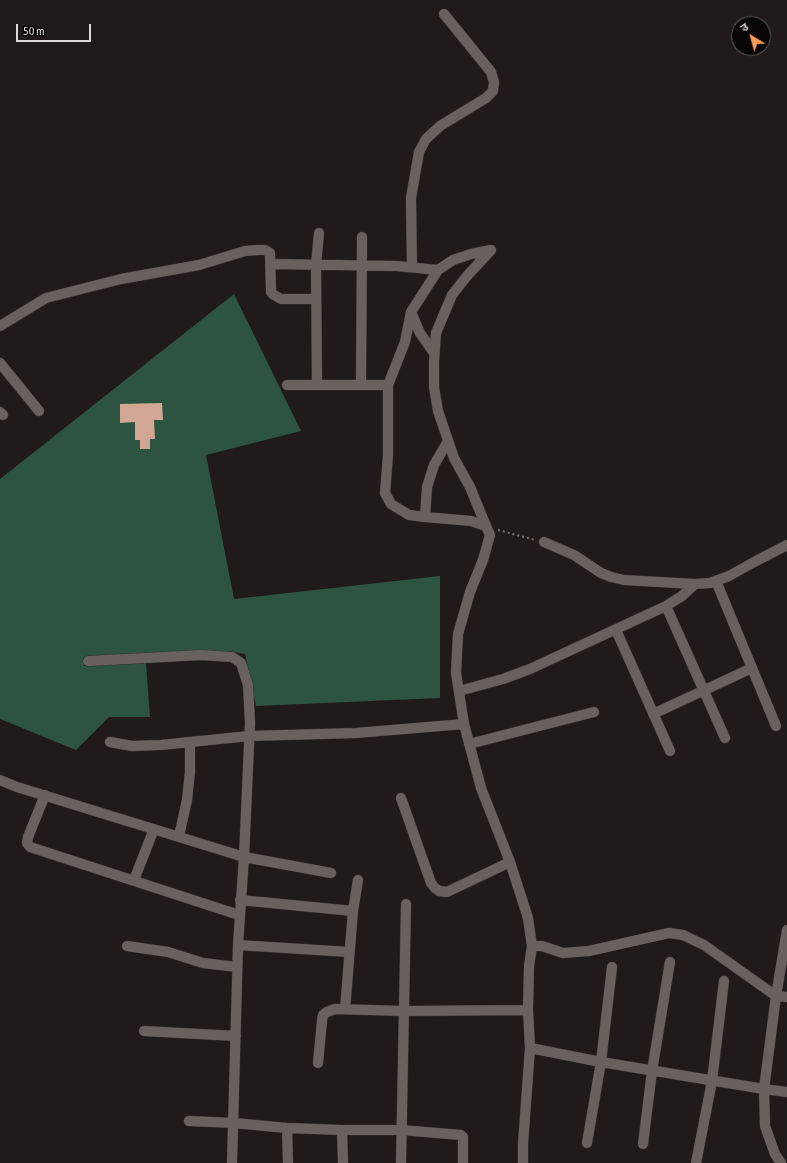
<!DOCTYPE html>
<meta charset="utf-8">
<style>
body{margin:0}
#map{position:relative;width:787px;height:1163px;overflow:hidden;background:#201a18;font-family:"Asap Condensed","Noto Sans Devanagari",sans-serif}
canvas{display:block}
.north{position:absolute;left:731px;top:16px;width:40px;height:40px;box-sizing:border-box;background:#080605;border:1px solid #5d5a59;border-radius:50%;rotate:323deg;font-size:11px;font-weight:700;line-height:16px;text-align:center;color:#ddd9d7}
.north::after{content:'';display:block;margin:auto;width:14px;height:18px;background:#fd9d54;clip-path:polygon(50% 0,100% 100%,50% 72%,0 100%)}
.scale{position:absolute;left:16px;top:24px;width:75px;height:18px;box-sizing:border-box;border:2px solid #ddd9d7;border-top:0;padding-left:5px;font-size:12px;line-height:14px;white-space:nowrap;color:#ddd9d7;-webkit-text-stroke:3px #080605;paint-order:stroke}
</style>
<div id="map">
<canvas width="787" height="1163"></canvas>
<div class="north">उ</div>
<div class="scale">50 m</div>
</div>
<script>
const ctx = document.querySelector('canvas').getContext('2d');
ctx.lineJoin = 'round';
function fillPath(path, color) {
  ctx.fillStyle = color;
  ctx.fill(path, 'evenodd');
}
function poly(rows) {
  const path = new Path2D();
  for (const r of rows) {
    path.moveTo(r[0], r[1]);
    for (let i = 2; i < r.length; i += 2) path.lineTo(r[i], r[i + 1]);
  }
  return path;
}
function trace(path, color, width, dash) {
  ctx.strokeStyle = color;
  ctx.lineWidth = width;
  ctx.lineCap = dash ? 'butt' : 'round';
  ctx.setLineDash(dash || []);
  ctx.stroke(path);
}
const forest = poly([
 [234,294,301,431,206,455,234,599,440,576,440,698,256,706,245,654,227,651,83,657,84,666,146,663,150,717,109,717,76,750,0,719,0,479]
]);
const building = poly([
 [162,403,163,420,154,420,155,439,150,439,150,449,140,449,140,440,135,440,135,422,120,423,120,404]
]);
const path = poly([
 [498,530,535,540]
]);
const minor = poly([
 [491,250,471,254,453,260,438,270,411,312,405,342,388,385,388,455,385,493,391,504,409,515,425,517,471,521,486,526,490,535,483,560,470,592,458,634,456,673,464,724,481,788,510,862,528,918,532,946,529,966,528,1010,530,1048,523,1144,523,1163],
 [271,264,397,266,438,270],
 [412,267,411,198,419,152,426,139,440,126,486,98,493,91,494,82,491,72,444,14],
 [411,312,420,333,434,353],
 [0,326,46,298,121,279,199,265,245,251,258,250,265,250,270,253,271,292,274,295,281,299,316,299],
 [0,363,39,411],
 [287,385,388,385],
 [317,385,316,265,319,233],
 [361,385,362,237],
 [0,412,3,415],
 [425,517,427,487,434,465,448,441],
 [486,526,470,487,454,458,438,411,434,387,434,362,436,333,452,295,467,276,491,250],
 [544,542,574,555,601,573,611,577,624,580,695,584,710,583,729,576,756,561,787,545],
 [716,581,776,726],
 [666,606,725,738],
 [616,630,670,751],
 [88,661,201,655,232,657,241,663,248,685,250,723,244,857,238,945,232,1163],
 [459,691,503,679,530,669,666,606,682,596,695,584],
 [653,714,752,668],
 [110,742,132,746,161,745,249,736,356,733,464,724],
 [469,744,594,712],
 [0,780,17,787,244,857,331,873],
 [45,795,28,837,27,843,30,847,239,915],
 [401,798,431,883,435,888,439,891,447,892,510,862],
 [179,836,187,800,190,772,190,742],
 [134,880,154,829],
 [240,900,353,911],
 [238,945,349,952],
 [127,946,168,952,203,963,237,967],
 [532,946,542,946,563,953,589,951,669,933,683,935,704,945,776,996,787,997],
 [345,1009,353,911,358,880],
 [144,1031,236,1036],
 [530,1048,601,1062,764,1089,787,1092],
 [318,1063,322,1021,323,1015,327,1012,335,1009,404,1011,528,1010],
 [189,1121,234,1123,287,1128,342,1130,401,1130,461,1135,463,1137,463,1163],
 [287,1128,288,1163],
 [342,1130,343,1163],
 [587,1143,601,1062,612,967],
 [643,1144,652,1071,670,962],
 [401,1163,406,904],
 [696,1163,712,1081,724,981],
 [781,1163,775,1154,765,1126,764,1089,776,996,787,930]
]);
fillPath(forest, '#2c5441');
fillPath(building, '#d2a695');
trace(minor, '#383432', 11);
trace(path, '#7b7674', 2, [2, 3]);
trace(minor, '#69615e', 10);
</script>
